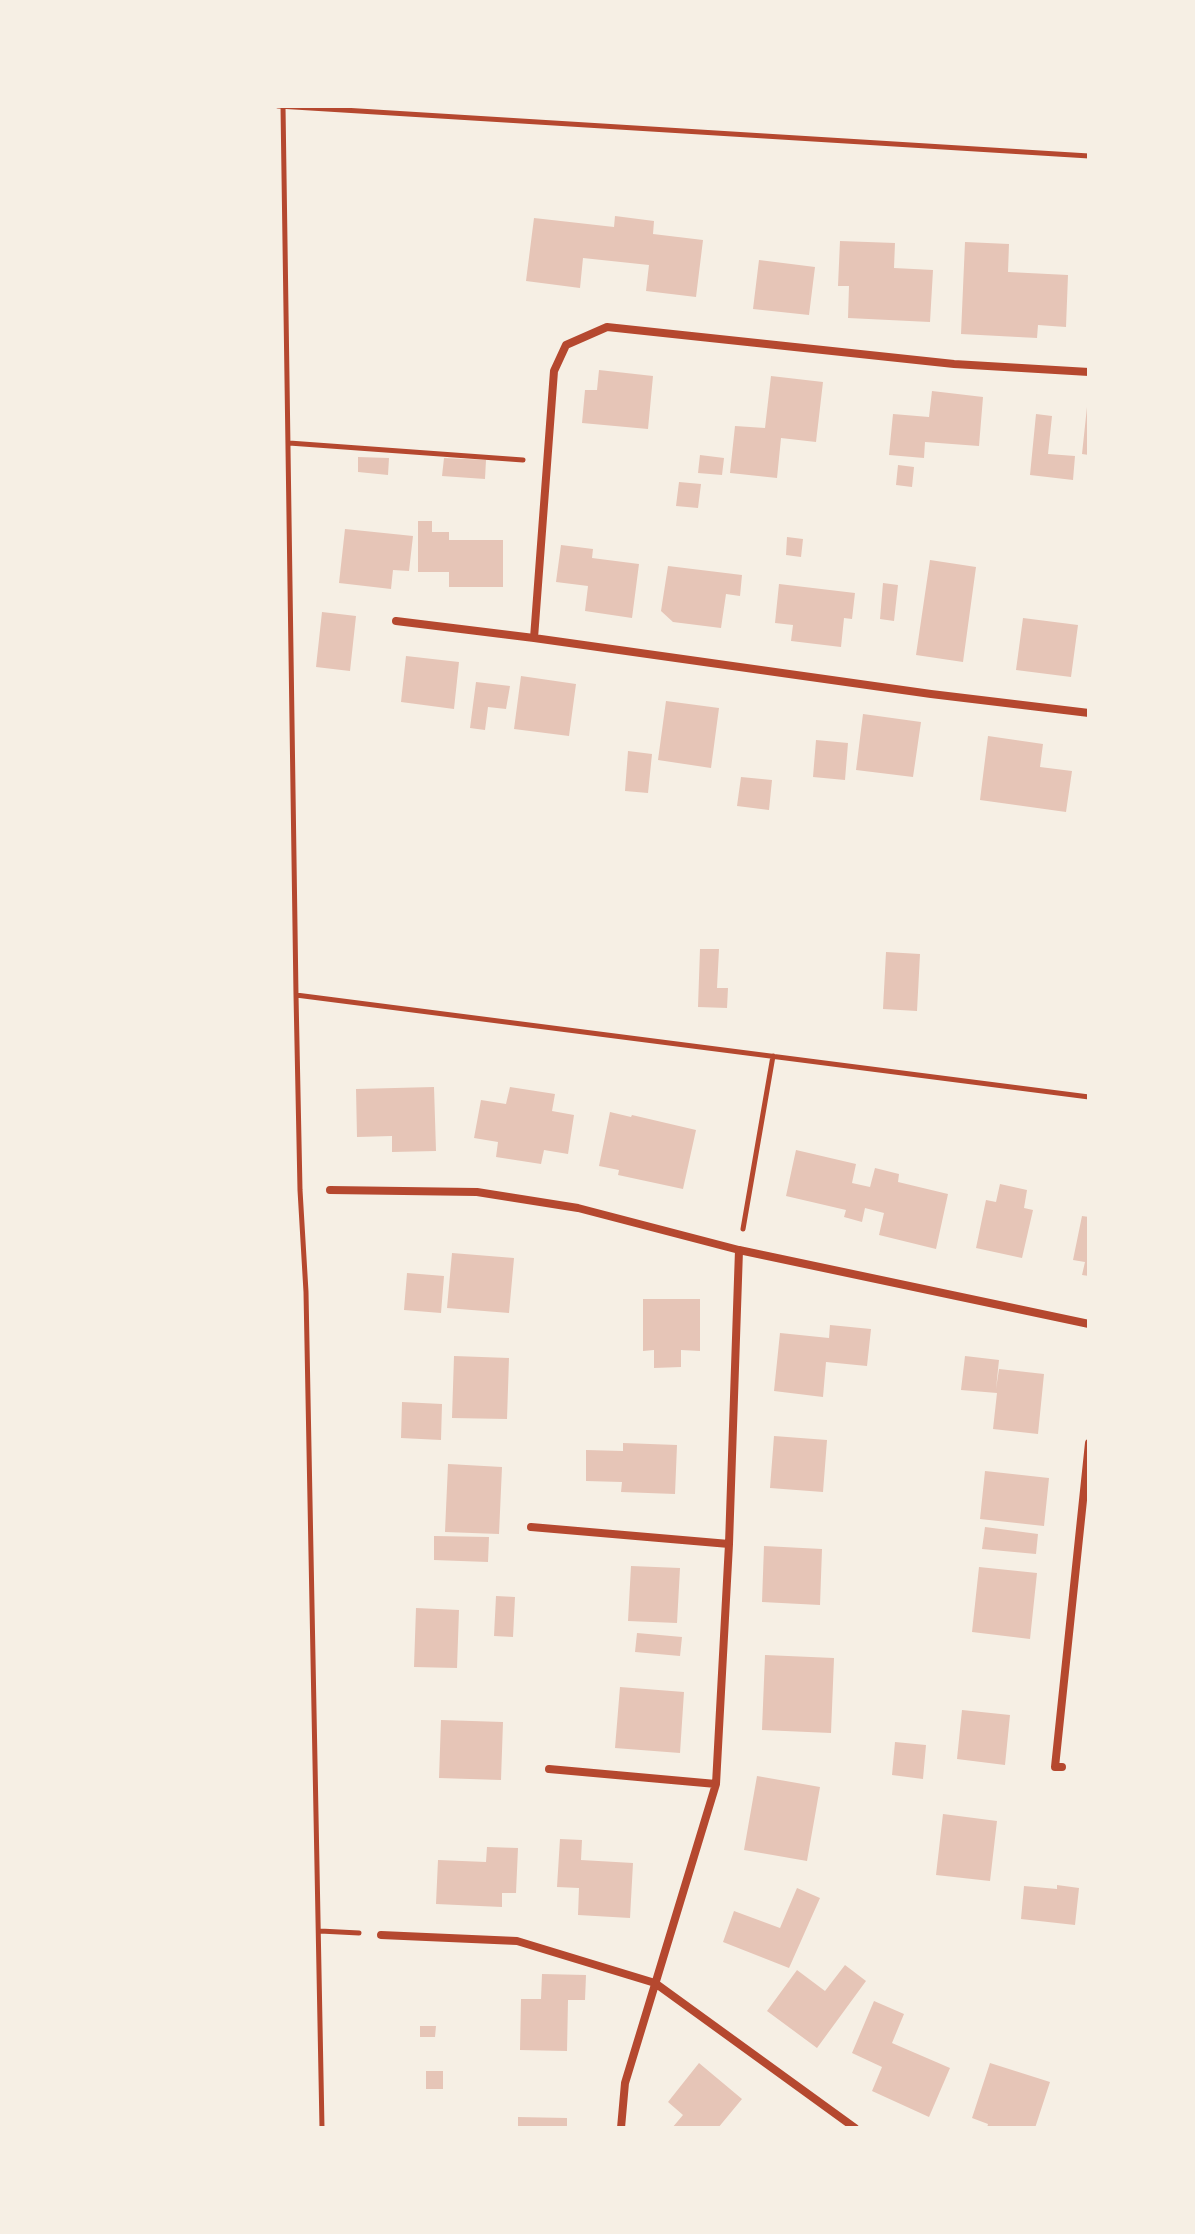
<!DOCTYPE html>
<style>
body{margin:0}
#map{position:relative;width:1195px;height:2234px;overflow:hidden;background:#f6efe4;font-family:Roboto,sans-serif}
canvas{display:block}
.frame{position:absolute;inset:0;border:108px solid #f6efe4;pointer-events:none}
</style>
<div id="map">
<canvas width="1195" height="2234"></canvas>
<div class="frame"></div>
</div>
<script>
const ctx = document.querySelector('canvas').getContext('2d');
ctx.lineJoin = 'round';
function fillPath(path, color) {
  ctx.fillStyle = color;
  ctx.fill(path, 'evenodd');
}
function poly(rows) {
  const path = new Path2D();
  for (const r of rows) {
    path.moveTo(r[0], r[1]);
    for (let i = 2; i < r.length; i += 2) path.lineTo(r[i], r[i + 1]);
  }
  return path;
}
function trace(path, color, width, dash) {
  ctx.strokeStyle = color;
  ctx.lineWidth = width;
  ctx.lineCap = dash ? 'butt' : 'round';
  ctx.setLineDash(dash || []);
  ctx.stroke(path);
}
const building = poly([
 [615,216,654,221,653,234,703,240,696,297,646,291,649,265,583,258,580,288,526,281,534,218,614,227],
 [840,241,895,243,894,268,933,270,930,322,848,318,849,286,838,286],
 [965,242,1009,244,1008,272,1068,275,1066,327,1038,325,1037,338,961,334],
 [759,260,815,267,809,315,753,309],
 [599,370,653,376,648,429,582,423,585,390,597,390],
 [771,376,823,382,816,442,781,438,777,478,730,473,735,426,765,428],
 [932,391,983,397,979,446,925,442,924,458,889,455,893,414,929,417],
 [1087,407,1089,407,1089,455,1082,454],
 [1036,414,1052,416,1048,454,1075,456,1073,480,1030,475],
 [700,455,724,458,722,475,698,473],
 [358,457,389,458,388,475,358,472],
 [444,458,486,460,485,479,442,476],
 [898,465,914,467,912,487,896,485],
 [679,482,701,484,698,508,676,506],
 [418,521,432,521,432,532,449,532,449,540,503,540,503,587,449,587,449,572,418,572],
 [345,529,413,536,409,571,393,570,391,589,339,583],
 [787,537,803,539,801,557,786,555],
 [561,545,593,549,592,558,639,564,632,618,585,611,588,586,556,582],
 [930,560,976,567,963,662,916,655],
 [668,566,742,575,740,596,726,594,721,628,673,622,661,611],
 [883,583,898,585,894,621,880,619],
 [779,584,855,593,852,619,844,618,841,647,791,641,793,625,775,623],
 [322,612,356,616,350,671,316,667],
 [1023,618,1078,625,1071,677,1016,670],
 [406,656,459,662,454,709,401,702],
 [521,676,576,684,569,736,514,729],
 [476,682,510,686,506,709,488,707,485,730,470,728],
 [666,701,719,708,711,768,658,760],
 [863,714,921,722,913,777,856,770],
 [988,736,1043,744,1040,767,1072,771,1066,812,980,800],
 [816,740,848,743,845,780,813,777],
 [628,751,652,754,648,793,625,791],
 [741,777,772,780,769,810,737,806],
 [700,949,719,949,717,988,728,988,727,1008,698,1007],
 [886,952,920,954,917,1011,883,1009],
 [434,1087,436,1151,392,1152,392,1136,357,1137,356,1089],
 [510,1087,555,1094,552,1111,574,1115,568,1154,544,1150,541,1164,496,1157,498,1142,474,1138,481,1100,506,1104],
 [610,1112,631,1117,632,1115,696,1130,683,1189,618,1175,619,1170,599,1166],
 [796,1150,856,1164,852,1183,870,1187,875,1168,899,1174,898,1182,948,1194,936,1249,879,1235,884,1213,865,1208,862,1222,844,1217,846,1210,786,1196],
 [1000,1184,1027,1190,1024,1208,1033,1210,1022,1258,976,1248,986,1200,996,1202],
 [1082,1216,1089,1217,1089,1276,1082,1275,1085,1262,1073,1260],
 [452,1253,514,1258,509,1313,447,1308],
 [407,1273,444,1276,441,1313,404,1310],
 [643,1299,700,1299,700,1351,681,1350,681,1367,654,1368,654,1350,643,1351],
 [830,1325,871,1329,867,1366,826,1362,823,1397,774,1391,780,1333,829,1338],
 [454,1356,509,1358,507,1419,452,1418],
 [965,1356,999,1360,996,1389,999,1369,1044,1374,1038,1434,993,1429,997,1393,961,1390],
 [402,1402,442,1404,441,1440,401,1438],
 [774,1436,827,1440,823,1492,770,1488],
 [623,1443,677,1445,675,1494,621,1492,622,1482,586,1481,586,1450,623,1451],
 [448,1464,502,1467,499,1534,445,1532],
 [985,1471,1049,1478,1044,1526,980,1519],
 [985,1527,1038,1534,1036,1554,982,1549],
 [434,1536,489,1537,488,1562,434,1560],
 [764,1546,822,1549,820,1605,762,1602],
 [631,1566,680,1568,677,1623,628,1621],
 [979,1567,1037,1573,1030,1639,972,1632],
 [496,1596,515,1597,513,1637,494,1636],
 [416,1608,459,1610,457,1668,414,1667],
 [637,1633,682,1637,680,1656,635,1652],
 [765,1655,834,1658,831,1733,762,1730],
 [620,1687,684,1692,680,1753,615,1748],
 [962,1710,1010,1715,1005,1765,957,1759],
 [441,1720,503,1722,501,1780,439,1778],
 [895,1742,926,1745,923,1779,892,1775],
 [757,1776,820,1787,807,1861,744,1850],
 [943,1814,997,1821,990,1881,936,1875],
 [560,1839,582,1840,581,1860,633,1863,630,1918,578,1915,579,1888,557,1887],
 [487,1847,518,1848,516,1893,502,1893,502,1907,436,1904,438,1860,486,1862],
 [1057,1885,1079,1888,1075,1925,1021,1919,1024,1886,1057,1889],
 [797,1888,820,1898,789,1968,723,1942,734,1911,780,1928],
 [845,1965,866,1981,817,2048,767,2011,797,1970,825,1991],
 [542,1974,586,1975,585,2000,568,2000,567,2051,520,2050,521,1999,541,1999],
 [874,2001,904,2014,892,2043,950,2068,929,2117,872,2091,882,2067,852,2053],
 [420,2026,436,2026,435,2037,420,2037],
 [699,2063,742,2099,718,2128,672,2128,683,2115,668,2102],
 [990,2063,1050,2082,1035,2128,987,2128,988,2124,972,2118],
 [426,2071,443,2071,443,2089,426,2089],
 [518,2117,567,2118,567,2128,518,2128]
]);
const path = poly([
 [278,106,1089,156],
 [283,106,296,995,300,1190,306,1292,322,2128],
 [289,443,523,460],
 [296,995,1089,1097],
 [743,1229,773,1056],
 [320,1931,359,1933]
]);
const minor = poly([
 [396,621,534,638,931,694,1089,713],
 [534,638,554,371,566,345,607,327,954,364,1089,372],
 [330,1190,477,1192,578,1208,739,1250,1089,1324],
 [531,1527,729,1544],
 [1062,1767,1055,1767,1089,1443],
 [549,1769,716,1784],
 [381,1935,517,1941,655,1983,855,2128],
 [621,2128,625,2083,716,1784,729,1544,739,1250]
]);
fillPath(building, '#e6c5b7');
trace(path, '#b5482f', 5);
trace(minor, '#b5482f', 8);
</script>
